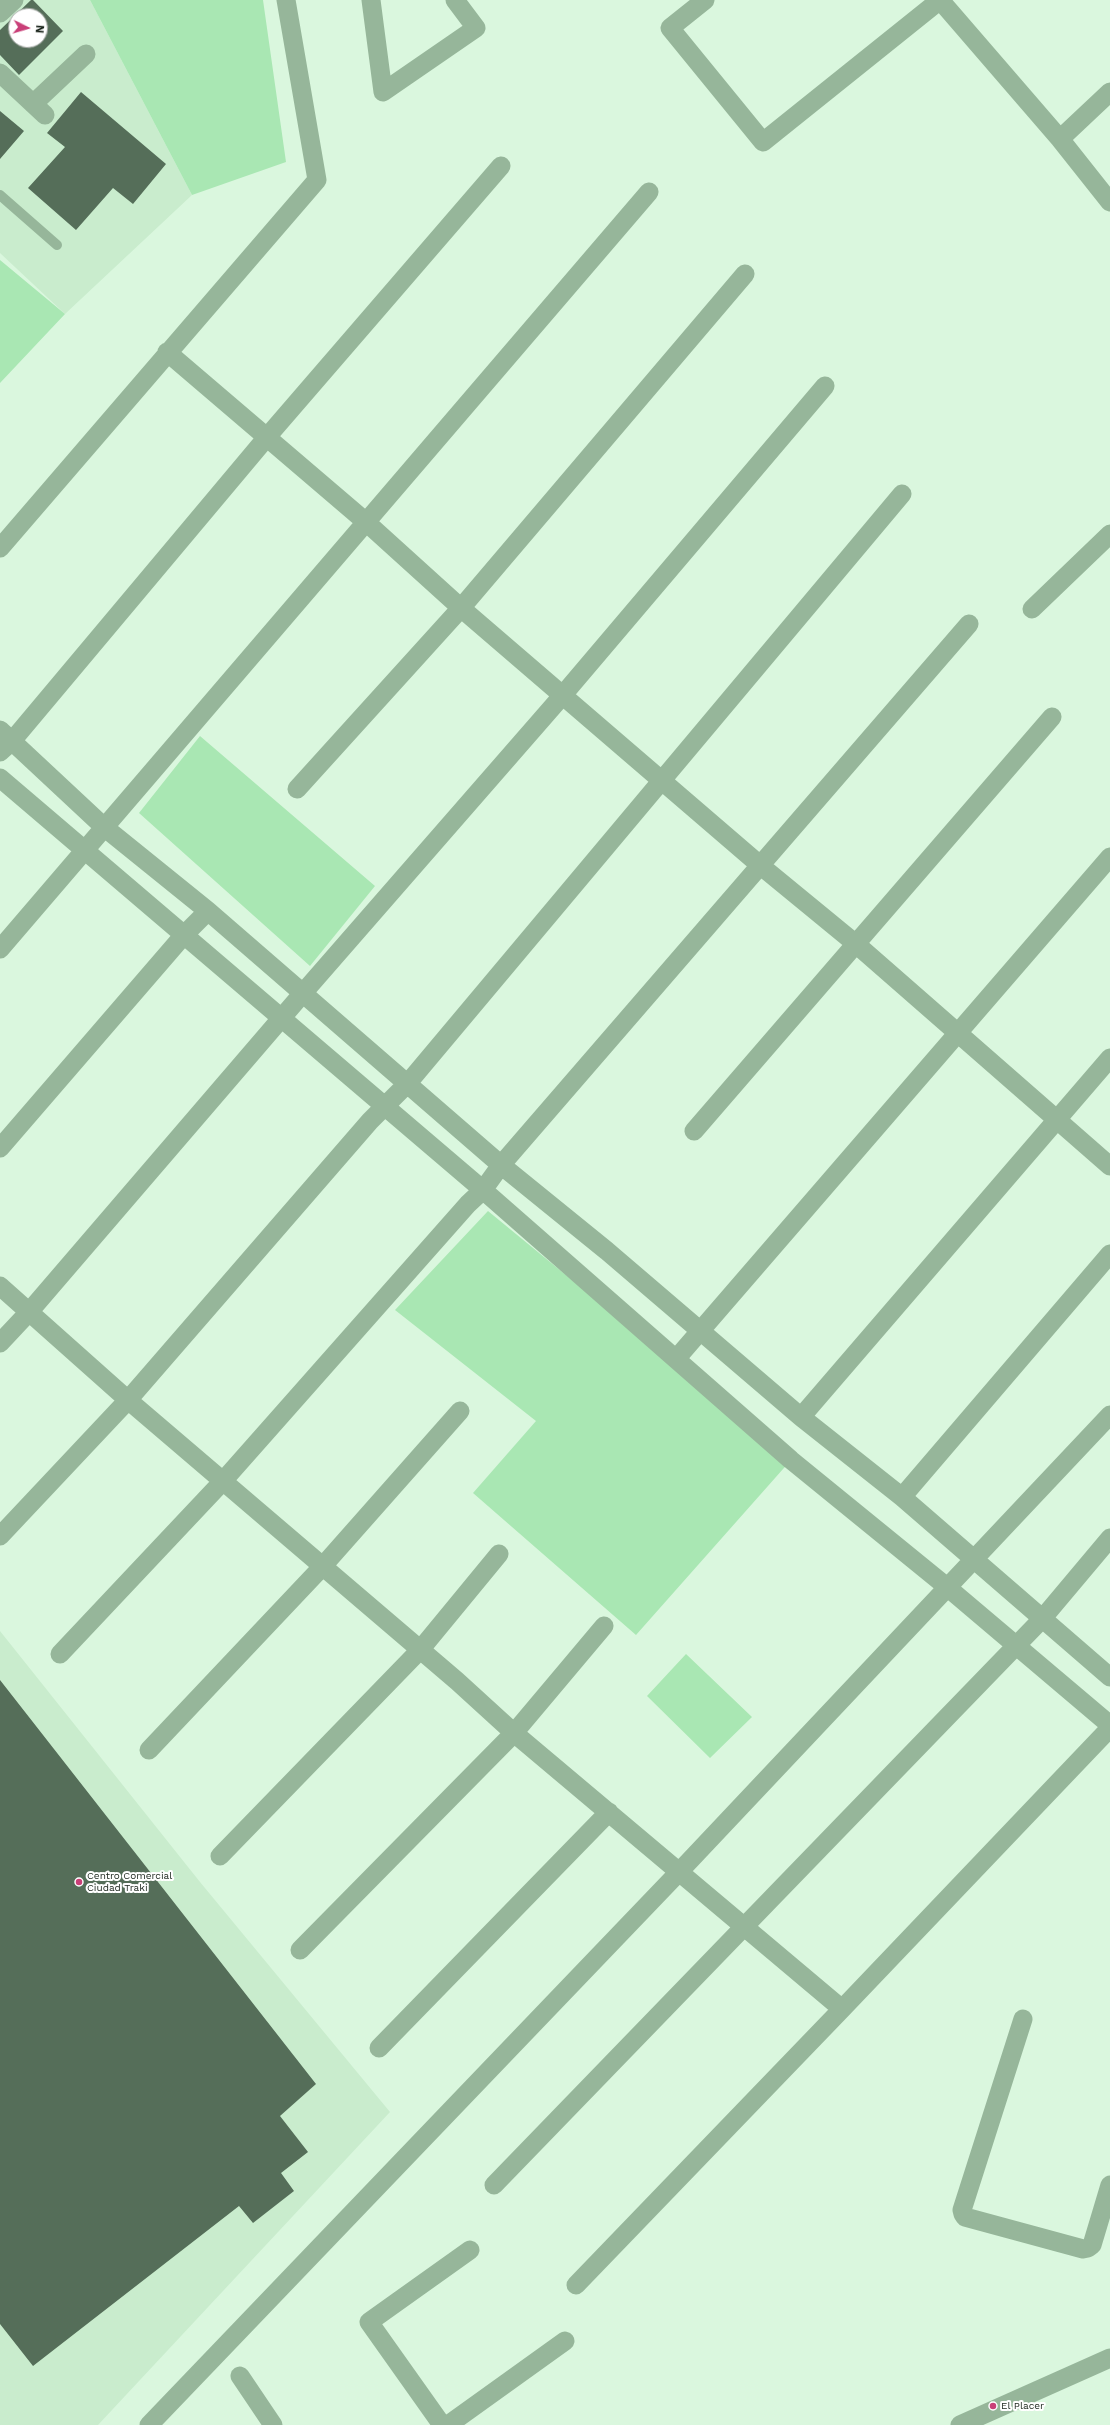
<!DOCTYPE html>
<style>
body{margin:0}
#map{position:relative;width:1110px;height:2425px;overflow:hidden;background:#daf7de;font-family:"Work Sans",sans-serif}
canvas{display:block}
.north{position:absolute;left:8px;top:8px;width:40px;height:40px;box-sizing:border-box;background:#fff;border:1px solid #a3a7a3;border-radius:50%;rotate:95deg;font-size:11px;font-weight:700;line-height:16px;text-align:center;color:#19231a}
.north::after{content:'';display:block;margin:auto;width:14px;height:18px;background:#c93f78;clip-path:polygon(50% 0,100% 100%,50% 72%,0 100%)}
</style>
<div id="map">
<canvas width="1110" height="2425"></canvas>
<div class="north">N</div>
</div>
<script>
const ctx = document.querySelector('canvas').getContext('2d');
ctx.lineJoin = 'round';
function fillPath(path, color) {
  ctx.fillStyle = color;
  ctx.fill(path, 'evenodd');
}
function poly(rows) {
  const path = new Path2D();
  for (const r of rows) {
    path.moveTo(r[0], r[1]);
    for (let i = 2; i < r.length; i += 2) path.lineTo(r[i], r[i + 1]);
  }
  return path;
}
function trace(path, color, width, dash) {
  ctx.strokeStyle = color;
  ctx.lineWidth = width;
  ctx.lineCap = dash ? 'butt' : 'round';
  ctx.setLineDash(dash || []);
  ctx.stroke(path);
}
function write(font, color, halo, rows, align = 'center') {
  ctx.font = font + ' "Work Sans",sans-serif';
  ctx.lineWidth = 4;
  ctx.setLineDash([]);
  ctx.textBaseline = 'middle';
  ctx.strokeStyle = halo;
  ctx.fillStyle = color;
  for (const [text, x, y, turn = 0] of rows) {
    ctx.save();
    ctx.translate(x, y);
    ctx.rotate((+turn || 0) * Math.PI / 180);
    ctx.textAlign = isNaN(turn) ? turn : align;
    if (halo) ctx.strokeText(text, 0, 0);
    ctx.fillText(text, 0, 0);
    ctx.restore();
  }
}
const built = poly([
 [0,0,90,0,192,195,65,314,0,253],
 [16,16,40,16,40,40,16,40],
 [0,1631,200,1882,390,2112,98,2425,0,2425]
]);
const green = poly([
 [90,0,263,0,286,162,192,195],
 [0,260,65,314,0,383],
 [200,736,375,886,310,966,139,813],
 [488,1211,791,1460,636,1635,473,1493,536,1421,395,1310],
 [686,1654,752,1717,710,1758,647,1696]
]);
const building = poly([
 [31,0,33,0,63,31,19,75,0,55,0,30],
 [16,16,40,16,40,40,16,40],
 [81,92,166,164,133,204,113,188,76,230,28,188,65,147,47,133],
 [0,111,24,131,0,159],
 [0,1680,316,2084,280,2116,308,2152,281,2173,294,2191,253,2223,239,2206,33,2366,0,2324]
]);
const service = poly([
 [0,195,57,245]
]);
const minor = poly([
 [371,0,383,92,476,28,455,0],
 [705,0,670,28,763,142,940,0],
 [940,0,1060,139,1110,202],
 [0,13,14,0],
 [0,73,45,115],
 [33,104,86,54],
 [1060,139,1110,92],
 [167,352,366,522,461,608,761,866,856,944,1110,1166],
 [0,548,317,180,286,0],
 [1032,609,1110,534],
 [0,730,104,827,208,911,501,1165,607,1251,801,1417,902,1497,1110,1677],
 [0,752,12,741,267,437,501,166],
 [0,778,483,1190,791,1460,947,1587,1110,1725],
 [297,789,461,608,745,274],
 [0,949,649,192],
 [694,1131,1052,717],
 [0,1148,183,936,208,911],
 [0,1286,128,1400,457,1681,514,1733,842,2009],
 [0,1343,29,1312,303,993,562,696,825,386],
 [676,1359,1110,857],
 [801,1417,1110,1058],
 [902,1497,1110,1254],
 [0,1536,128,1400,370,1121,408,1083,902,494],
 [60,1654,223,1481,468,1204,483,1190,501,1165,969,624],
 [149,1750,322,1567,460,1411],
 [220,1856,420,1650,499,1554],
 [300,1950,514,1733,604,1626],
 [1023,2019,962,2210,963,2214,965,2217,1083,2249,1088,2248,1092,2245,1110,2185],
 [379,2048,609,1812],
 [494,2185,1042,1619,1110,1538],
 [576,2285,842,2009,1110,1728],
 [240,2376,273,2425],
 [149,2425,679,1872,1110,1415],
 [442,2425,369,2322,470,2250],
 [448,2425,565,2341],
 [960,2425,1110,2358]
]);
const markers = [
 [79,1882,4,"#c93f78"],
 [993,2406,4,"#c93f78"]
];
const poiNames = [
 ["Centro Comercial",87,1876],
 ["Ciudad Traki",87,1888],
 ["El Placer",1001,2406]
];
fillPath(built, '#c9eccd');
fillPath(green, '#a9e7b3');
fillPath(building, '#556e59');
trace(service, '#96b69a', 10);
trace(minor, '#96b69a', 19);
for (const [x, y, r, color] of markers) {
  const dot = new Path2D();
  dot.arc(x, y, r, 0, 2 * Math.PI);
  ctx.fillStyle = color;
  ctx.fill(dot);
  trace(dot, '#fff', 1.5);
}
write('10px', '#19231a', '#fff', poiNames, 'left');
</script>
